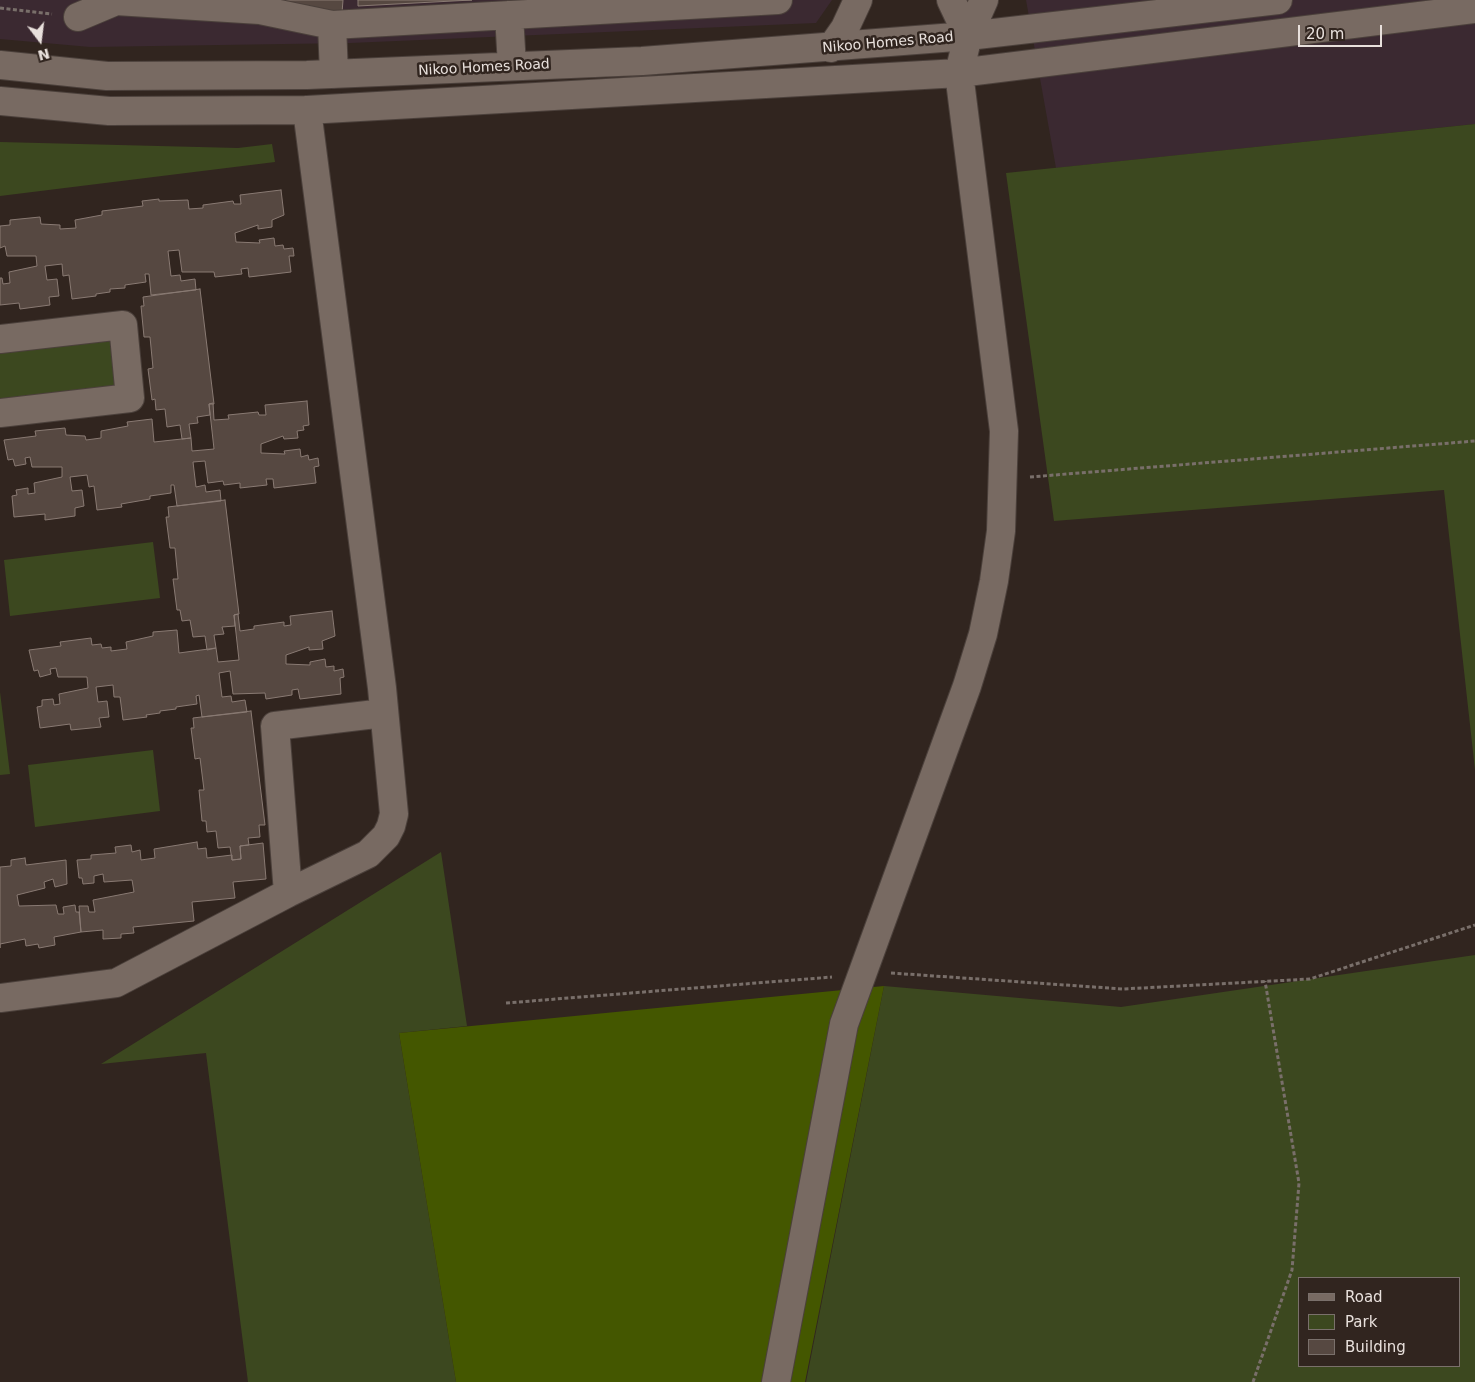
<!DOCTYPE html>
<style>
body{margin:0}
#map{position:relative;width:1475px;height:1382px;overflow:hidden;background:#31251f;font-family:"DejaVu Sans",sans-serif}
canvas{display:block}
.legend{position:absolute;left:1298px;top:1277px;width:162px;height:90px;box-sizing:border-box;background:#31251f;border:1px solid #7a706b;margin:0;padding:6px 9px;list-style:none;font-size:15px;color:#e8e0dc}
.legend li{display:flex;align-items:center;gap:10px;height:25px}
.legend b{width:25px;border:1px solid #7a706b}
.north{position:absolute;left:15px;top:15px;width:50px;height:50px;-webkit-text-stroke:4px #31251f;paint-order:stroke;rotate:165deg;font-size:14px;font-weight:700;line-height:20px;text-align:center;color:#e8e0dc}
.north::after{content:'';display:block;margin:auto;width:18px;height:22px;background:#e8e0dc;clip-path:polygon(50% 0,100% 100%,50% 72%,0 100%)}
.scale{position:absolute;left:1298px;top:25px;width:84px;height:22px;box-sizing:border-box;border:2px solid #e8e0dc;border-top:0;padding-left:6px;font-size:15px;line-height:18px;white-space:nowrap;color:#e8e0dc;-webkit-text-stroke:4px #31251f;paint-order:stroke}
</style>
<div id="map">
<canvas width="1475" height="1382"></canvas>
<ul class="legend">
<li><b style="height:6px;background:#786a62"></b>Road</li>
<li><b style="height:14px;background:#3c481f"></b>Park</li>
<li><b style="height:14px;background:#564841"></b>Building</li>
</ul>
<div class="north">N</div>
<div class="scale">20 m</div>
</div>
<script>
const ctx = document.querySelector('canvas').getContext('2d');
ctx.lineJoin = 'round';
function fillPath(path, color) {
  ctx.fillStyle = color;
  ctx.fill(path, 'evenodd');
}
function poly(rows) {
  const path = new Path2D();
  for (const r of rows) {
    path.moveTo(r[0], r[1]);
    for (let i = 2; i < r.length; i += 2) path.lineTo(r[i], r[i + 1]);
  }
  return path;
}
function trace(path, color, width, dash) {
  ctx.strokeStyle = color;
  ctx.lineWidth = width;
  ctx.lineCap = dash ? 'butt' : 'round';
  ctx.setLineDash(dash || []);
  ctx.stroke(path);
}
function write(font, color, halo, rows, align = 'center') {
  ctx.font = font + ' "DejaVu Sans",sans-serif';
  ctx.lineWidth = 5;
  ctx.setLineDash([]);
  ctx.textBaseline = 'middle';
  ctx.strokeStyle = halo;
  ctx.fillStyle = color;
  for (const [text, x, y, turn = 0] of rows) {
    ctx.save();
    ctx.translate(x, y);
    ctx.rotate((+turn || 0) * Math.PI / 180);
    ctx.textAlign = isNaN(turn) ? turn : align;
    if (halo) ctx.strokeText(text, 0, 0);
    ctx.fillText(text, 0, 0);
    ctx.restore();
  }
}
const commercial = poly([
 [0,0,832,0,816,23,350,43,90,47,0,39],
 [1026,0,1475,0,1475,124,1056,168]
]);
const green = poly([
 [1475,124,1475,770,1444,490,1054,521,1006,173],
 [0,142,238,148,272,144,275,162,0,196],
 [112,336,118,388,0,402,0,349],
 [153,542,160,598,10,616,4,560],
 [0,692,10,774,0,775],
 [153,750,160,811,35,827,28,765],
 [441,852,467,1026,399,1033,456,1382,248,1382,206,1053,101,1064],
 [1475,955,1475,1382,806,1382,884,986,1121,1007],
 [1299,1278,1459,1278,1459,1366,1299,1366]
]);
const forest = poly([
 [884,986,805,1382,456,1382,399,1033]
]);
const building = poly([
 [226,0,343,0,342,13,226,0],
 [358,0,472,0,358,6,358,0],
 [281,190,284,215,272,220,272,227,258,229,258,225,235,233,236,242,260,243,259,240,274,238,275,246,283,245,284,249,293,248,294,256,289,256,291,272,249,277,248,268,241,269,242,274,215,277,214,272,182,272,179,250,168,251,171,276,180,275,181,281,195,279,196,290,151,295,149,274,145,274,146,282,125,285,125,288,110,289,110,292,96,294,96,296,72,299,69,275,63,276,62,264,45,266,47,280,57,279,59,296,49,297,50,305,20,309,19,303,0,305,0,278,2,278,3,284,10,283,9,272,37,266,36,256,7,256,5,246,0,248,0,226,10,225,10,220,40,217,41,224,60,225,60,229,76,228,75,220,102,215,102,211,143,206,142,201,159,199,159,201,188,200,189,209,203,208,203,205,233,201,234,204,241,204,240,195,281,190],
 [200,289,214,404,209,404,210,415,197,417,198,423,189,424,191,438,182,439,180,425,167,427,165,409,156,410,155,399,152,400,148,369,153,368,150,337,144,337,141,306,144,306,143,297,200,289],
 [307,401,309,425,303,426,304,430,297,431,298,438,284,439,283,436,261,444,261,453,285,454,284,451,300,449,301,457,308,455,309,460,318,458,319,466,314,467,316,483,274,488,273,479,266,479,267,485,240,488,240,483,224,485,223,481,208,483,205,461,193,462,196,487,205,485,206,492,220,490,221,501,177,506,174,485,171,485,171,493,150,496,150,499,121,504,122,507,97,510,94,486,89,487,87,475,70,477,72,491,82,490,84,506,75,508,75,516,45,520,45,514,14,517,12,496,17,495,16,490,28,488,28,494,35,493,34,483,62,477,62,467,32,467,30,457,25,458,26,464,15,466,13,459,8,460,4,440,36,436,35,431,65,428,66,435,85,436,86,440,101,438,101,431,128,426,127,422,152,419,154,442,191,438,192,451,214,449,209,404,213,403,214,420,229,419,228,415,258,412,259,415,266,415,265,405,307,401],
 [225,500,239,614,234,615,235,626,222,627,224,634,214,635,216,648,207,650,205,636,193,637,190,620,182,621,180,610,177,610,173,579,178,579,175,548,170,548,166,517,169,517,168,507,225,500],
 [332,611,335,636,322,641,323,649,309,650,309,647,286,655,286,664,310,665,310,662,325,659,326,667,334,666,334,671,343,669,344,677,340,678,341,694,300,699,298,689,292,690,292,695,266,699,265,693,233,694,230,671,219,673,222,697,231,696,232,702,245,700,247,712,202,717,199,695,196,696,197,704,176,707,176,709,160,711,160,713,146,715,147,717,123,720,120,697,114,697,113,685,96,687,98,702,107,701,109,717,99,718,101,727,71,730,70,724,40,728,37,707,42,706,42,700,53,699,54,705,60,704,59,694,88,688,87,677,58,677,56,668,50,669,51,674,40,677,38,670,34,671,29,650,61,646,60,642,91,638,92,645,101,644,102,648,111,647,111,651,127,649,126,642,153,636,153,632,177,630,179,653,216,648,218,662,239,660,234,615,238,614,240,631,254,629,254,626,284,622,284,626,291,625,290,616,332,611],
 [251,711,265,825,259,825,260,837,248,838,249,845,240,846,241,859,232,860,230,847,218,848,216,831,207,832,206,821,202,821,199,790,204,790,200,758,195,759,191,728,194,728,193,718,251,711],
 [197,842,198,849,206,848,207,858,232,855,232,860,241,859,240,846,263,843,266,879,233,882,235,898,192,902,194,921,133,927,134,933,121,934,121,938,103,939,103,930,81,932,79,906,88,906,89,912,95,912,93,900,134,892,132,880,104,882,103,874,94,876,94,883,83,884,82,878,79,878,77,860,91,859,91,855,116,853,115,847,131,845,132,852,140,850,141,860,155,858,154,849,197,842],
 [25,858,26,865,66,860,67,884,55,887,53,879,44,882,45,888,17,895,19,906,56,905,58,914,64,914,63,907,75,905,76,912,79,912,81,932,54,937,55,945,39,948,38,944,26,946,25,939,0,944,0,948,0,867,11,866,11,860,25,858]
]);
const path = poly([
 [0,8,52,14],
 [1030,477,1475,441],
 [891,973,1123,989,1310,979,1475,925],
 [506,1003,832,977],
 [1253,1382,1292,1270,1299,1183,1265,981]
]);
const minor = poly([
 [951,0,968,36],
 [509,15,512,66],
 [78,17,116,1,260,10,332,25,334,74],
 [332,25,778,0],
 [831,48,845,28,858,0],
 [0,65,107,76,307,75,642,61,968,36,1278,0],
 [0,101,109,111,307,110,959,73,1475,9],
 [0,339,123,325,130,398,0,413],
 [288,893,275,726,384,713],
 [0,998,116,983,288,893,368,854,386,836,391,826,394,814,382,688,307,110],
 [776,1382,844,1024,967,686,983,634,994,581,1001,531,1004,431,959,73,968,36,984,0]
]);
const streetNames = [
 ["Nikoo Homes Road",888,43,-5],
 ["Nikoo Homes Road",484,68,-3]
];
fillPath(commercial, '#3b2931');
fillPath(green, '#3c481f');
fillPath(forest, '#445700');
fillPath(building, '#564841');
trace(building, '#897a73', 1);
trace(minor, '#4b403b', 30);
trace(path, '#796f6a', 3, [4, 2.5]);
trace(minor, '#786a62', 28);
write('14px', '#e8e0dc', '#31251f', streetNames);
</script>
